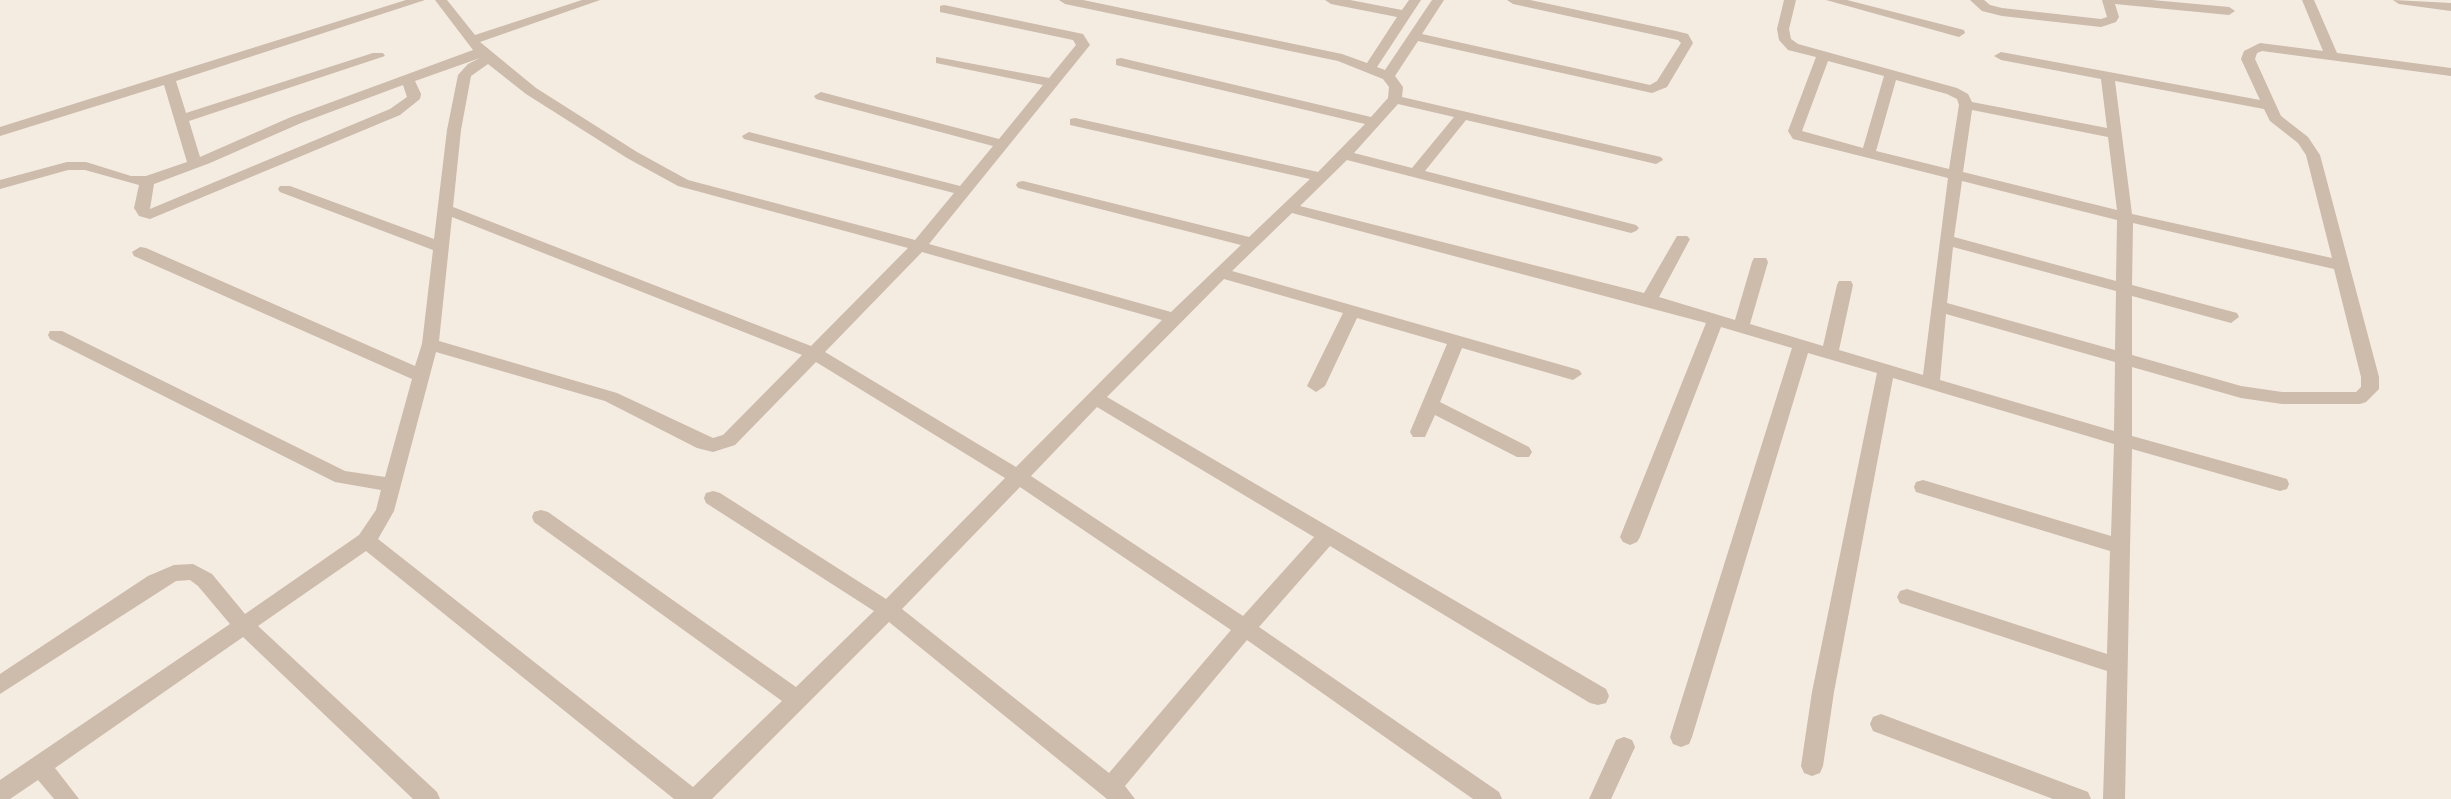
<!DOCTYPE html>
<style>
body{margin:0}
canvas{display:block;background:#f4ebe1}
</style>
<canvas width="2451" height="799"></canvas>
<script>
const ctx = document.querySelector('canvas').getContext('2d');
ctx.lineJoin = 'round';
function poly(rows) {
  const path = new Path2D();
  for (const r of rows) {
    path.moveTo(r[0], r[1]);
    for (let i = 2; i < r.length; i += 2) path.lineTo(r[i], r[i + 1]);
  }
  return path;
}
function fillPath(path, color) {
  ctx.fillStyle = color;
  ctx.fill(path, 'evenodd');
}
const minor = poly([
 [406,0,425,0,176,81,186,113,373,53,383,53,385,56,189,121,200,157,291,117,473,50,435,0,447,0,475,35,582,0,600,0,480,42,536,88,637,152,688,180,915,240,954,193,744,139,742,136,749,132,960,186,993,146,816,99,814,96,821,92,999,139,1043,85,936,63,936,57,1049,78,1076,45,1073,40,940,12,940,6,944,5,1083,34,1090,45,929,244,1171,312,1241,245,1018,188,1016,185,1018,182,1023,181,1249,237,1310,179,1070,125,1070,119,1075,118,1318,172,1365,124,1116,65,1116,59,1121,58,1371,117,1388,98,1389,87,1383,79,1338,61,1065,4,1059,0,1083,0,1342,54,1367,63,1397,17,1331,4,1325,0,1350,0,1402,10,1409,0,1421,0,1377,67,1385,70,1432,0,1444,0,1422,34,1650,85,1657,81,1681,43,1678,40,1513,4,1507,0,1530,0,1676,31,1688,34,1693,43,1667,87,1652,93,1418,41,1395,76,1403,87,1402,97,1661,157,1663,160,1656,164,1466,120,1425,171,1636,225,1639,228,1636,231,1631,233,1347,160,1300,206,1644,293,1677,236,1687,236,1690,239,1659,297,1735,320,1752,262,1754,258,1766,258,1768,262,1750,324,1823,346,1837,285,1839,281,1851,281,1853,285,1839,350,1923,375,1948,178,1793,139,1788,131,1816,57,1788,50,1779,40,1777,29,1784,0,1796,0,1789,29,1791,39,1798,44,1957,88,1968,94,1972,102,2107,128,2101,79,2001,60,1994,56,2001,52,2260,100,2241,59,2244,51,2260,43,2323,51,2302,0,2314,0,2337,53,2451,68,2451,76,2262,51,2257,53,2255,59,2281,116,2308,137,2320,155,2379,377,2379,389,2366,402,2360,404,2282,404,2241,398,2132,367,2132,436,2280,477,2287,479,2289,484,2287,489,2280,491,2132,449,2125,799,2103,799,2107,671,1900,603,1897,597,1900,591,1907,589,2107,654,2110,551,1916,492,1914,487,1916,482,1923,480,2111,536,2114,444,1893,378,1834,692,1823,766,1820,773,1812,776,1804,773,1801,766,1812,692,1877,373,1808,353,1692,737,1689,744,1681,747,1673,744,1670,737,1792,348,1721,327,1640,537,1637,542,1630,545,1623,542,1620,537,1706,323,1292,213,1232,271,1579,370,1582,374,1573,380,1462,348,1440,402,1529,447,1532,452,1529,457,1517,457,1435,415,1425,437,1413,437,1410,432,1447,344,1357,318,1325,386,1316,392,1307,386,1343,313,1224,279,1107,397,1606,689,1609,696,1606,703,1598,705,1590,703,1330,546,1259,627,1499,792,1502,799,1473,799,1247,640,1125,786,1135,799,1107,799,889,622,712,799,674,799,366,551,258,626,437,792,440,799,413,799,243,637,55,768,79,799,54,799,38,780,10,799,0,799,0,780,230,624,198,586,190,580,176,581,0,694,0,674,148,576,174,565,193,564,212,574,245,614,359,535,376,510,381,490,335,482,50,339,48,335,50,331,62,331,345,471,385,477,412,379,134,256,132,252,140,247,146,248,415,366,422,344,433,250,280,192,278,189,280,186,290,186,434,239,447,130,458,75,468,64,480,58,415,81,421,94,420,99,400,115,150,219,139,216,134,208,139,185,85,170,68,170,0,189,0,180,67,162,86,162,131,176,146,176,187,162,164,85,0,136,0,127,406,0],
 [1828,61,1884,76,1863,148,1802,131,1828,61],
 [488,64,526,94,627,158,678,186,908,248,811,346,453,207,461,130,471,76,488,64],
 [1896,80,1947,94,1957,99,1959,105,1949,169,1876,151,1896,80],
 [2115,81,2264,109,2270,121,2298,143,2306,155,2332,258,2132,214,2115,81],
 [403,85,407,97,390,109,150,209,154,184,210,163,301,123,403,85],
 [1398,104,1454,117,1412,168,1354,153,1398,104],
 [1972,110,2108,137,2117,210,1963,172,1972,110],
 [1962,181,2117,220,2116,281,1954,237,1962,181],
 [452,217,802,355,723,435,713,438,617,393,439,341,452,217],
 [2133,223,2334,269,2361,377,2361,387,2356,392,2282,392,2241,386,2132,355,2132,296,2231,323,2239,317,2237,313,2132,285,2133,223],
 [1953,247,2116,291,2115,350,1947,303,1953,247],
 [922,252,1162,320,1016,467,825,352,922,252],
 [1946,314,2115,362,2114,431,1940,380,1946,314],
 [436,352,605,401,697,448,713,452,735,445,816,362,1005,478,886,599,720,493,713,491,706,493,704,498,706,503,874,611,796,687,548,512,541,510,534,512,532,517,534,522,782,701,693,787,378,539,394,511,436,352],
 [1097,407,1314,537,1243,616,1031,476,1097,407],
 [1020,487,1231,630,1109,773,902,609,1020,487],
 [1826,0,1847,0,1964,30,1965,33,1959,37,1826,0],
 [1970,0,1984,0,1990,5,2002,8,2101,19,2107,17,2102,0,2152,0,2229,7,2235,11,2229,15,2115,4,2119,17,2116,22,2101,27,2002,16,1982,11,1970,0],
 [2393,0,2451,3,2451,11,2399,4,2393,0],
 [1881,714,2088,792,2091,799,2053,799,1873,731,1870,724,1873,717,1881,714],
 [1624,737,1632,740,1635,747,1611,799,1589,799,1616,740,1624,737]
]);
fillPath(minor, '#cdbbac');
</script>
